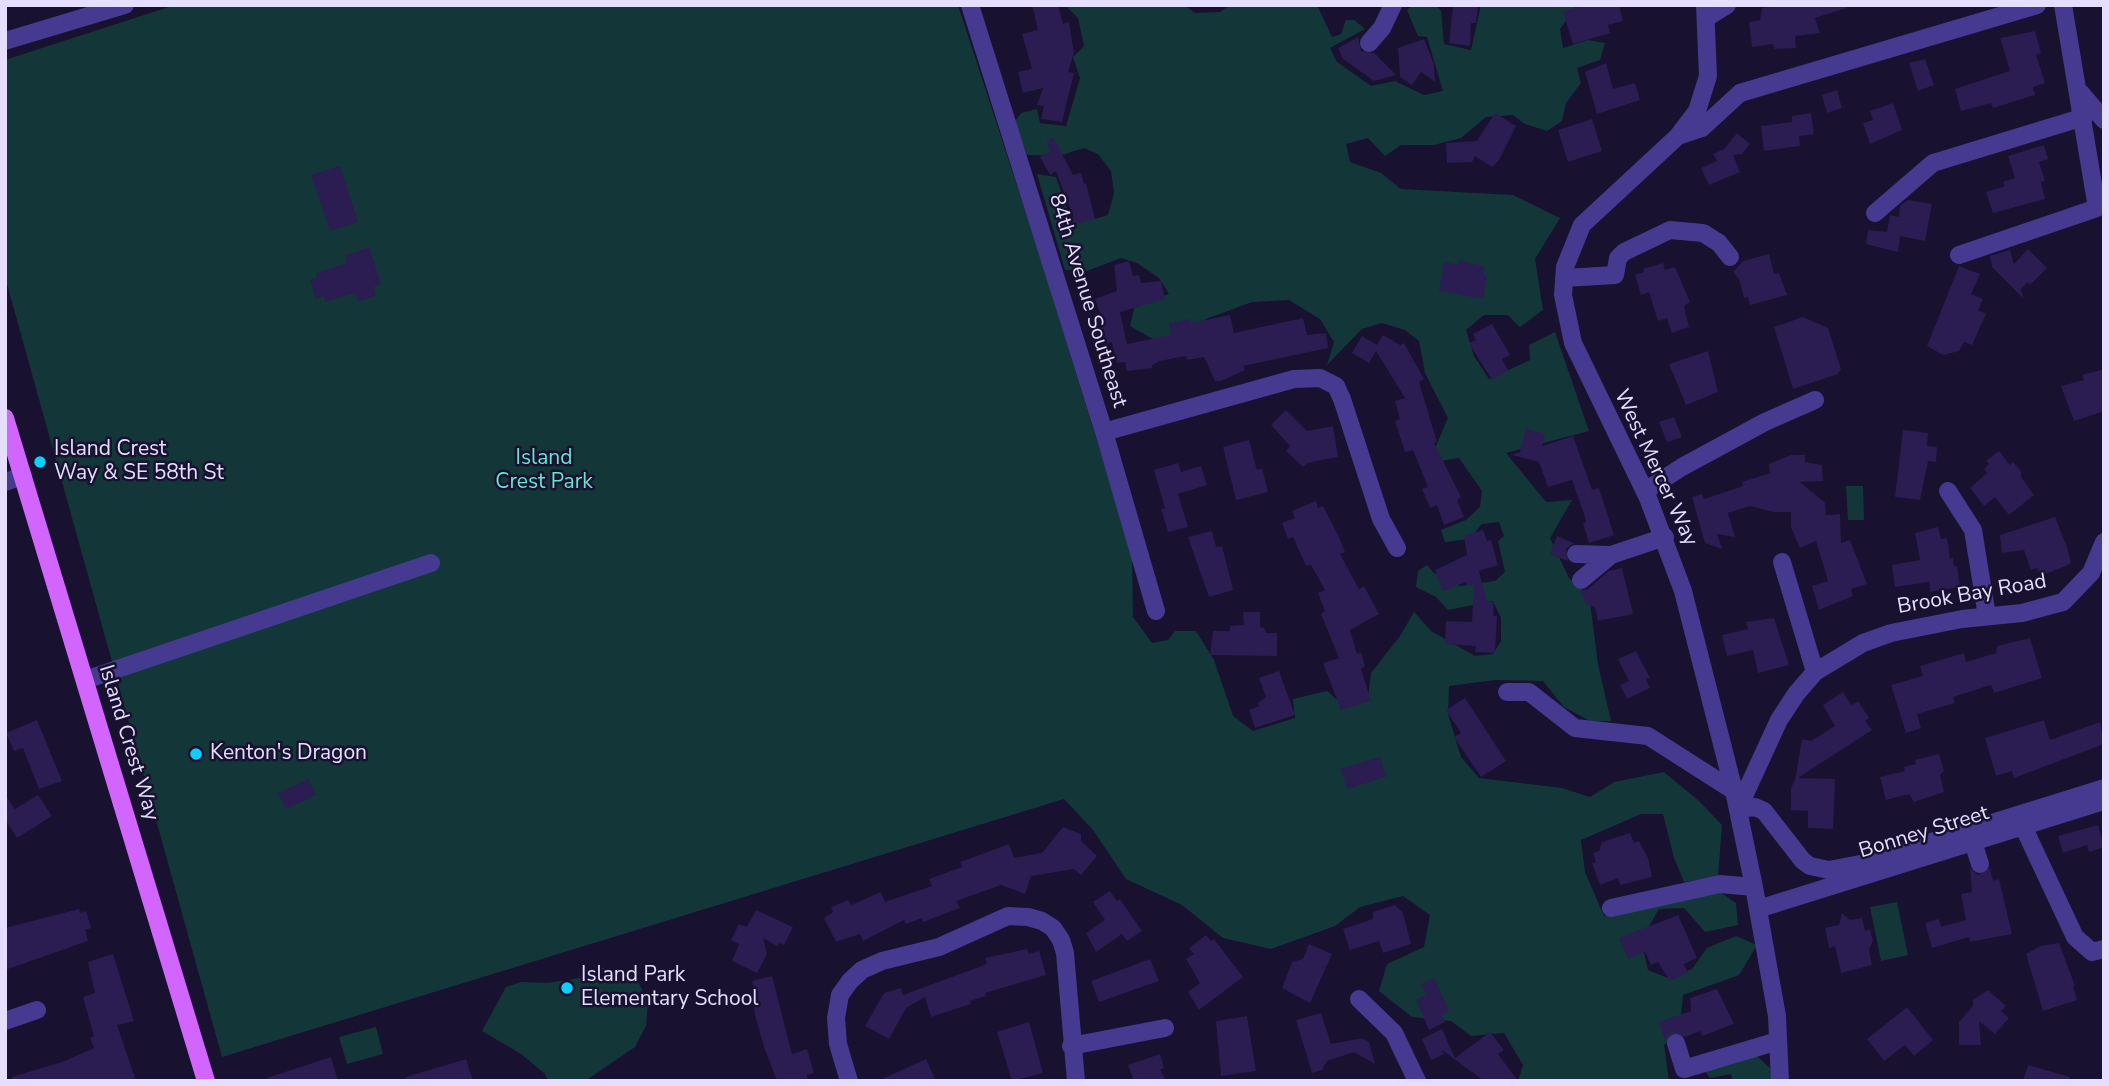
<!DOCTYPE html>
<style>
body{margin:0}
#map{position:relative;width:2109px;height:1086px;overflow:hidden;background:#18112f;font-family:"Nunito Sans",sans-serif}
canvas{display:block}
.frame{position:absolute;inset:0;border:7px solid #e5deff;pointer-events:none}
</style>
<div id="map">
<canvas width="2109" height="1086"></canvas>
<div class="frame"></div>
</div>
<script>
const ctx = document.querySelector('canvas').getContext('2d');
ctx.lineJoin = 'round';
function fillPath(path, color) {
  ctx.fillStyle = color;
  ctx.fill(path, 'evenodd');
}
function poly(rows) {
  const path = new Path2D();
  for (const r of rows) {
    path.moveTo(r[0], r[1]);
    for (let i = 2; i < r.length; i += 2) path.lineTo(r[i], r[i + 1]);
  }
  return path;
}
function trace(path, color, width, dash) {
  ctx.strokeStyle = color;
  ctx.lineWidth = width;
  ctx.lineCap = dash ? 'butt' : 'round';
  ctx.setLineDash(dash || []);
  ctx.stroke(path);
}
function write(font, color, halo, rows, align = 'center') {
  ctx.font = font + ' "Nunito Sans",sans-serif';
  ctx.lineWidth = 5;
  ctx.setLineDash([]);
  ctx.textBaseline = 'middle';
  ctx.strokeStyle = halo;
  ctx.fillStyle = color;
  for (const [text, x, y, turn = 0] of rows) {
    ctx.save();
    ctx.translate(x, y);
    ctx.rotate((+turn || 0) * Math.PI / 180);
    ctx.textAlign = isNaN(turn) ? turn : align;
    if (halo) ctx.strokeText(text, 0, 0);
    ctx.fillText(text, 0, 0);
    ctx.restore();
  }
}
const green = poly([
 [175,5,958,5,1037,247,1132,554,1133,617,1152,643,1168,640,1175,631,1196,631,1214,660,1233,716,1253,731,1295,718,1293,699,1327,691,1341,703,1368,697,1371,673,1400,636,1414,612,1431,631,1475,656,1493,654,1501,641,1501,618,1493,601,1448,610,1436,597,1416,587,1418,571,1427,565,1434,573,1460,586,1495,581,1505,572,1498,541,1504,536,1499,522,1482,524,1469,539,1445,542,1441,530,1466,520,1480,507,1482,491,1459,458,1435,462,1433,453,1448,418,1425,373,1419,341,1405,330,1382,323,1362,329,1327,365,1334,342,1320,319,1289,300,1252,302,1206,319,1162,356,1156,341,1130,326,1134,308,1147,300,1169,294,1159,278,1137,263,1121,258,1087,271,1065,270,1037,174,1056,177,1070,217,1091,220,1108,215,1114,193,1111,171,1098,154,1084,148,1059,156,1027,155,1014,123,1021,113,1037,109,1040,123,1066,126,1080,78,1073,57,1084,46,1078,18,1065,5,1184,5,1195,13,1220,12,1230,5,1317,5,1332,37,1341,34,1346,20,1354,20,1365,29,1330,48,1337,62,1371,86,1395,81,1424,95,1443,91,1427,37,1418,36,1407,10,1412,5,1436,5,1441,11,1444,44,1471,50,1481,5,1577,5,1560,29,1563,48,1588,40,1605,43,1600,60,1577,68,1581,83,1566,103,1562,121,1547,131,1525,124,1513,115,1486,117,1461,138,1434,145,1401,145,1385,156,1368,138,1346,144,1350,162,1381,173,1401,189,1513,195,1560,218,1535,259,1543,310,1520,327,1508,315,1484,315,1466,330,1474,356,1489,379,1530,360,1529,345,1555,332,1589,431,1506,453,1546,502,1572,500,1550,538,1569,578,1589,595,1598,664,1611,721,1590,721,1564,707,1543,681,1495,680,1449,686,1448,714,1461,757,1479,778,1562,788,1590,797,1614,782,1664,772,1699,801,1722,825,1718,877,1684,882,1674,858,1663,814,1641,814,1581,840,1585,872,1604,916,1717,890,1736,903,1738,925,1705,932,1684,908,1659,909,1641,940,1648,970,1668,978,1692,969,1707,948,1736,936,1757,945,1739,975,1683,995,1679,1032,1664,1045,1669,1081,1518,1081,1523,1065,1504,1033,1471,1036,1451,1021,1412,1017,1379,991,1387,964,1424,947,1430,915,1403,896,1360,907,1335,926,1271,949,1223,938,1182,905,1126,879,1093,830,1064,799,222,1057,5,277,5,60],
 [1846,486,1863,486,1864,520,1848,520],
 [1897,902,1908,955,1881,961,1870,907],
 [598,967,624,970,637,979,648,1003,646,1026,635,1047,585,1081,548,1081,545,1074,521,1054,482,1031,506,987,521,982,547,983,580,978],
 [376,1027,383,1054,347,1064,339,1037],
 [1757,1056,1771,1069,1771,1081,1733,1081,1731,1074,1710,1078,1704,1070]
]);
const building = poly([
 [1032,5,1058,5,1063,24,1069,22,1074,53,1068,72,1074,73,1062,122,1041,119,1044,106,1037,105,1043,88,1023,93,1018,72,1032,69,1022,34,1038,30],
 [1453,5,1478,5,1476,23,1471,23,1470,46,1449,43],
 [1584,5,1619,5,1623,21,1608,25,1610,33,1573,44,1563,12],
 [1782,5,1846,5,1847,8,1815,18,1820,33,1795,36,1796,48,1774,49,1773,44,1752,47,1749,22,1760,20,1762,8],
 [2035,31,2041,53,2036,55,2045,83,2033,87,2035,95,1993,108,1991,103,1961,111,1955,89,2010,71,2000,38],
 [1358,37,1361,51,1374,53,1396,75,1374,81,1343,59,1338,48],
 [1424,39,1434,64,1435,82,1421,72,1412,85,1400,77,1398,48],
 [1925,59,1934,85,1918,91,1909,63],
 [1606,63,1613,89,1635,83,1640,100,1597,114,1585,72],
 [1837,90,1842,108,1827,113,1822,95],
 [1893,103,1902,130,1870,144,1863,123,1873,120,1870,111],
 [1495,113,1516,126,1499,160,1492,167,1475,156,1472,162,1447,163,1446,143,1477,141],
 [1811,113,1814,134,1799,136,1800,146,1764,151,1761,126,1792,122,1792,116],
 [1592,119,1602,151,1568,162,1558,130],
 [1737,133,1750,144,1742,154,1733,155,1740,172,1709,185,1701,168,1717,161,1713,154,1724,149],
 [1054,138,1073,175,1081,173,1084,184,1086,183,1095,219,1076,224,1056,171,1050,175,1040,157,1050,152,1047,141],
 [2044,145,2048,159,2039,162,2045,181,2041,182,2045,199,1993,213,1986,192,2005,186,2003,182,2015,178,2008,156],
 [340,166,358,222,330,231,311,175],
 [1908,200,1932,204,1925,241,1900,236,1898,252,1866,244,1868,230,1887,232,1890,215,1899,217,1900,206],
 [369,247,381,284,374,287,376,295,358,302,355,293,325,302,324,296,316,299,310,280,317,278,316,273,347,263,345,256],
 [2028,249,2047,268,2030,285,2028,282,2021,289,2023,298,1992,267,1990,256,2010,250,2014,264],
 [1769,254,1774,274,1779,273,1787,295,1750,305,1748,297,1744,298,1739,279,1733,272,1743,261],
 [1460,260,1485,267,1483,275,1487,276,1483,299,1439,291,1444,262,1458,265],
 [1129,261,1133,276,1139,275,1141,283,1161,281,1165,299,1120,312,1127,344,1171,335,1169,323,1190,319,1191,323,1230,315,1234,333,1303,318,1307,335,1326,333,1328,348,1243,366,1245,370,1221,381,1215,381,1204,357,1187,360,1186,356,1160,361,1152,365,1152,368,1127,371,1125,362,1117,363,1112,342,1105,344,1101,323,1103,322,1095,299,1117,291,1114,265],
 [1663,263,1665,270,1675,267,1690,302,1684,306,1689,327,1672,333,1667,318,1658,321,1649,292,1641,295,1635,275,1644,272,1643,269],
 [1959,266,1980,274,1971,294,1983,299,1978,310,1986,314,1972,345,1964,342,1959,351,1943,355,1927,346],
 [1803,317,1828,328,1841,369,1838,374,1793,389,1774,327],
 [1492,324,1510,355,1502,359,1508,370,1492,380,1469,343,1476,340,1473,334],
 [1383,335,1400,345,1404,343,1424,379,1419,382,1437,442,1434,443,1461,497,1457,500,1464,517,1444,525,1437,505,1430,508,1422,489,1428,487,1413,450,1405,452,1395,421,1400,419,1395,401,1405,398,1376,351,1369,363,1352,353,1362,336,1377,345],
 [1708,351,1718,392,1686,405,1669,364],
 [2104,369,2104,411,2074,421,2061,386,2084,380,2082,375],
 [1286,410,1307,431,1333,426,1338,457,1307,463,1303,467,1286,451,1290,446,1271,425],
 [1674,417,1682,437,1667,442,1659,422],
 [1526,429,1545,434,1542,446,1573,436,1592,490,1599,488,1614,535,1589,543,1583,524,1586,522,1585,517,1572,480,1548,487,1539,462,1512,455,1520,452],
 [1903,430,1928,433,1927,446,1937,447,1936,462,1928,461,1920,500,1895,497],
 [1249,440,1257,470,1262,468,1268,492,1236,500,1223,447],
 [1999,451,2010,465,2013,462,2021,471,2021,477,2034,495,2009,515,1995,497,1984,506,1970,488,1987,473,1984,469,1989,464,1986,461],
 [1791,455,1805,455,1805,462,1822,465,1823,481,1800,482,1825,503,1826,515,1840,514,1841,543,1850,540,1867,584,1851,589,1853,596,1819,610,1812,586,1828,581,1816,541,1800,548,1791,527,1791,512,1773,512,1750,506,1728,513,1735,537,1717,534,1722,549,1705,543,1692,497,1702,494,1704,499,1743,486,1742,482,1770,473,1769,464],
 [1178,463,1181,472,1201,466,1207,485,1178,494,1188,527,1168,532,1161,509,1165,508,1154,470],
 [1316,501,1318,508,1323,506,1338,535,1345,552,1340,554,1359,589,1364,586,1379,614,1350,630,1357,654,1361,652,1365,666,1361,669,1371,701,1341,710,1323,663,1339,658,1321,614,1325,611,1318,593,1325,590,1311,565,1306,566,1293,537,1288,539,1282,523,1295,518,1292,511],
 [2055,517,2067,547,2071,563,2066,566,2040,576,2037,568,2031,570,2024,550,2002,553,2000,535],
 [1938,527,1941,539,1947,538,1950,559,1953,558,1954,567,1957,566,1960,587,1930,592,1929,582,1895,587,1892,565,1920,560,1915,533],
 [1483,530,1487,541,1491,540,1498,565,1479,571,1487,602,1494,602,1493,616,1497,616,1495,653,1475,652,1476,646,1445,644,1446,621,1472,622,1474,584,1467,586,1466,582,1443,591,1435,570,1467,555,1464,536],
 [1212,531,1216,547,1222,546,1233,590,1209,597,1188,537],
 [1557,536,1574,543,1566,549,1568,561,1550,554],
 [1622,568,1633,614,1598,621,1595,607,1587,605,1580,591,1588,589,1609,571],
 [1243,612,1260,612,1260,627,1264,628,1266,633,1277,633,1277,656,1210,655,1213,631,1230,631,1230,626,1244,625],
 [1774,618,1789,665,1758,673,1753,650,1727,656,1722,635,1748,629,1746,622],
 [2030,638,2042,678,1994,693,1991,685,1953,697,1955,703,1917,714,1921,728,1906,733,1891,685,1923,676,1920,666,1964,653,1966,662,1996,653,1997,646],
 [1636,651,1650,678,1646,679,1650,688,1627,699,1620,685,1629,681,1618,659],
 [1279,671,1295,715,1255,728,1249,710,1259,706,1258,703,1266,697,1259,678],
 [1843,692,1851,705,1858,701,1869,718,1865,721,1872,730,1798,778,1835,779,1833,829,1808,828,1808,811,1791,810,1791,788,1795,780,1802,739,1811,741,1835,726,1823,705],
 [1465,698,1506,761,1481,777,1454,737,1461,733,1446,710],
 [37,720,62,781,39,789,23,748,14,751,6,733],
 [2044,720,2050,740,2100,722,2104,744,2014,778,2012,771,1996,776,1985,738],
 [1939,754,1944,771,1940,775,1944,792,1914,802,1909,794,1886,800,1880,777,1905,771,1904,767,1916,764,1915,760],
 [1380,757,1386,777,1347,789,1341,769],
 [309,779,316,795,286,809,278,793],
 [5,794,15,809,38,795,52,816,17,838,5,819],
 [2098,825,2104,847,2089,852,2087,845,2063,853,2058,836],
 [1063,827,1081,834,1081,841,1097,856,1081,875,1074,869,1031,876,1025,894,1001,885,956,901,960,908,923,922,922,918,906,924,904,920,863,941,860,934,836,942,824,918,833,912,831,907,848,900,851,905,881,892,885,902,932,886,929,879,962,867,960,862,1009,844,1014,858,1042,853],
 [1630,833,1634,843,1639,841,1648,858,1652,877,1620,885,1618,878,1600,885,1592,863,1596,862,1593,853,1599,851,1602,842],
 [1970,868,1978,875,1990,868,1993,881,1999,879,2012,934,1970,942,1969,937,1932,948,1925,923,1939,919,1941,927,1966,920,1961,894,1972,892],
 [1110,891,1117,901,1120,899,1142,931,1127,941,1122,934,1096,952,1086,933,1105,920,1093,902],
 [1395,905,1403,913,1411,944,1383,953,1379,941,1350,950,1343,929,1373,919,1373,912],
 [79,909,80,913,86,911,91,928,85,930,88,941,5,970,5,928],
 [756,910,793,927,784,945,779,943,777,946,763,938,767,954,757,973,732,961,739,944,731,940,739,924,747,927],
 [1842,913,1850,920,1862,918,1865,931,1870,929,1873,941,1869,949,1872,965,1841,973,1835,946,1829,948,1825,928,1839,925],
 [1678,915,1697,958,1684,964,1688,973,1670,981,1658,962,1651,965,1645,952,1628,959,1619,938],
 [1206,935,1211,941,1214,939,1243,977,1199,1010,1188,992,1200,983,1186,959,1194,954,1189,948],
 [2059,943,2075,986,2073,986,2077,1000,2043,1011,2026,954,2040,946],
 [1309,944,1332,954,1310,1003,1282,988,1292,962,1303,959],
 [1027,949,1029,954,1039,951,1046,975,985,993,986,996,970,1001,971,1004,931,1017,925,997,906,1008,889,1039,865,1026,884,993,901,988,903,995,987,964,985,958],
 [113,954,134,1021,117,1025,135,1078,128,1081,13,1081,12,1077,62,1062,94,1048,90,1038,94,1036,83,997,95,993,88,962],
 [1150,959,1159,981,1099,1002,1091,981],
 [772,976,792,1054,807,1049,814,1073,807,1075,808,1081,777,1081,764,1047,755,1015,753,998,756,998,752,981],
 [1434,978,1449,1011,1442,1015,1445,1022,1429,1030,1416,1000,1426,995,1421,984],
 [1717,989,1734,1024,1702,1036,1700,1031,1685,1037,1673,1032,1665,1040,1659,1022,1691,1011,1690,998],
 [1988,990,2006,1006,2001,1011,2009,1018,1995,1034,1979,1021,1981,1045,1959,1045,1959,1022,1973,1006,1973,1000],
 [1907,1007,1933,1040,1914,1056,1905,1045,1884,1061,1867,1039],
 [1321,1013,1331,1044,1362,1038,1369,1042,1375,1064,1354,1052,1327,1061,1322,1070,1312,1073,1296,1020],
 [1247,1016,1256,1071,1221,1076,1216,1021],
 [1029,1022,1043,1073,1012,1081,997,1032],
 [1442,1029,1455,1058,1490,1032,1504,1050,1498,1054,1518,1081,1484,1081,1442,1050,1444,1054,1431,1060,1422,1039],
 [1160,1054,1164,1068,1160,1070,1166,1081,1134,1081,1128,1065],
 [331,1057,338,1081,268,1081,267,1078],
 [466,1059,473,1081,406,1081,406,1077],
 [926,1059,936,1081,878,1081],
 [2028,1065,2070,1077,2069,1081,2023,1081]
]);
const minor = poly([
 [970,5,1104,432,1156,611],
 [1705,5,1708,76,1697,111,1678,136,1582,225,1565,267,1563,295,1573,343,1648,498,1683,591,1734,791,1754,887,1777,1016,1780,1081],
 [1706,18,1727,5],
 [5,41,125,5],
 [1369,43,1382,28,1393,5],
 [2080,92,2104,120],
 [1678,136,1702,128,1740,93,2037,5],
 [1875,213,1933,163,2084,117],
 [1959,255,2097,208,2063,5],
 [1564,278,1615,275,1618,258,1624,252,1670,230,1703,233,1719,243,1730,257],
 [1104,432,1294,379,1320,378,1336,386,1342,399,1381,519,1397,548],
 [5,482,23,476],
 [1645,491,1682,467,1765,422,1815,400],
 [1948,491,1973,530,1987,616],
 [1576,554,1611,555],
 [1782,562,1815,672],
 [1581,580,1611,555,1665,537],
 [85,680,431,563],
 [1507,692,1529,692,1575,728,1648,736,1734,791],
 [1738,809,1779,720,1796,694,1815,672,1863,643,1891,633,1962,619,2022,613,2063,602,2091,573,2104,542],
 [1738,809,1755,807,1764,811,1803,861,1810,866,1829,870,1860,864,2104,788],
 [2023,826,2075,937,2092,952,2104,949],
 [1973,842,1980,864],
 [1611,908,1720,884,1754,887],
 [1758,909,2104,801],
 [1359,999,1394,1033,1417,1081],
 [5,1021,37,1010],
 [1676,1043,1684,1069,1778,1041],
 [1071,1046,1165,1028],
 [849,1081,838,1044,836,1018,840,995,850,981,862,970,882,961,939,947,1008,916,1028,917,1042,921,1053,928,1061,940,1065,953,1076,1081]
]);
const major = poly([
 [5,418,206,1081]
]);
const markers = [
 [40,462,7,"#0ad0ff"],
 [196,754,7,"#0ad0ff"],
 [567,988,7,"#0ad0ff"]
];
const streetNames = [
 ["84th Avenue Southeast",1087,301,73],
 ["West Mercer Way",1655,468,65],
 ["Brook Bay Road",1972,595,-10],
 ["Island Crest Way",128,743,73],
 ["Bonney Street",1924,833,-17]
];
const poiNames = [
 ["Island Crest",54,450],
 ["Way & SE 58th St",54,474],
 ["Kenton's Dragon",210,754],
 ["Island Park",581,976],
 ["Elementary School",581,1000]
];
const parkNames = [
 ["Island",544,459],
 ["Crest Park",544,483]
];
fillPath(green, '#133739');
fillPath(building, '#2b1c51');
trace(minor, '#453990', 18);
trace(major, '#d365ff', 18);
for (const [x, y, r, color] of markers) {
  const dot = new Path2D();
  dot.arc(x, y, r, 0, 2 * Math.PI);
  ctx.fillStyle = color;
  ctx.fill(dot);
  trace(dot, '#18112f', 2.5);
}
write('21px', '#e5deff', '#18112f', streetNames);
write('21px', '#e5deff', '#18112f', poiNames, 'left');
write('21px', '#62e7d2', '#18112f', parkNames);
</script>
